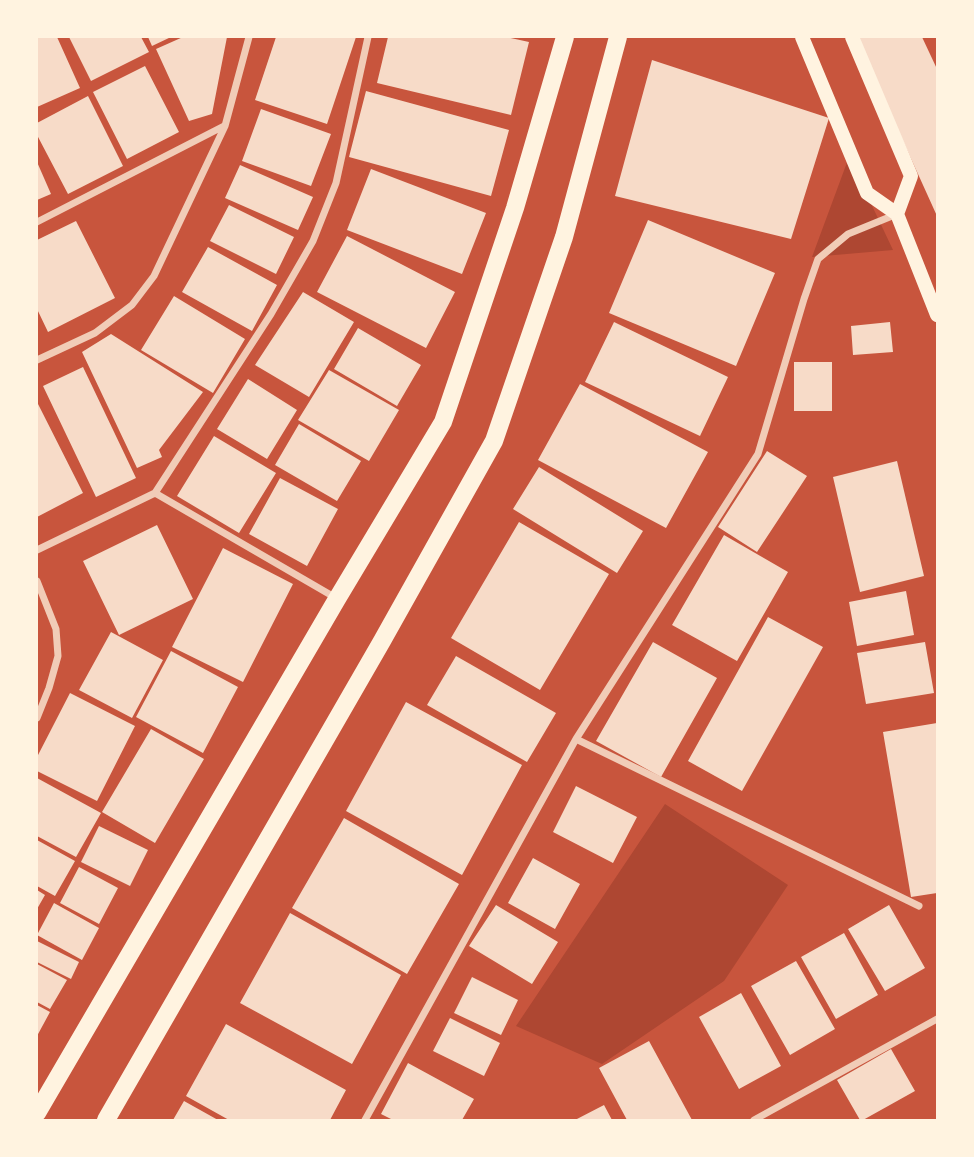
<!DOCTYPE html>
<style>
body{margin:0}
#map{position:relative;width:974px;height:1157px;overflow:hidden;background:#c8553d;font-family:Rubik,sans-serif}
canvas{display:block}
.frame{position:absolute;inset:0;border:38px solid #fff3e0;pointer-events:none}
</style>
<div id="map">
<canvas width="974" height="1157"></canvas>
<div class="frame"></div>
</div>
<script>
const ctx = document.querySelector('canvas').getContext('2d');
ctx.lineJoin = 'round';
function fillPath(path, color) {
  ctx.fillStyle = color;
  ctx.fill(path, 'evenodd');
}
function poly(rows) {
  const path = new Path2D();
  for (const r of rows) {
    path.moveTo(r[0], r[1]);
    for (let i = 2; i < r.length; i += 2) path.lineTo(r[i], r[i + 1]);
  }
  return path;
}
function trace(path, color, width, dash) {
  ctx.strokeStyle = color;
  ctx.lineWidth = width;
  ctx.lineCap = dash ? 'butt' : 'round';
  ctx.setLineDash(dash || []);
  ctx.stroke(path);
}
const green = poly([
 [849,157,893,250,812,257],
 [665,804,788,885,724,981,602,1064,516,1026]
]);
const building = poly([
 [37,37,57,37,80,88,37,107],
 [69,37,141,37,149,52,91,81],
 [148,37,171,37,152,46],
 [183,37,227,37,212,114,189,121,156,49],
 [276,37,356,37,327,124,255,100],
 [388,37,506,37,529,42,511,115,377,83],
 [856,37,922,37,937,69,937,216],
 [652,60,829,118,791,239,615,196],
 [145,66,179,132,127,159,93,92],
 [366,91,509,130,491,196,349,157],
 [88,96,123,166,68,194,37,135,37,123],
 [261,109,331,134,311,186,242,161],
 [37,162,51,194,37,200],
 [240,165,313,197,298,230,225,198],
 [371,169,486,213,462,274,347,230],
 [229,205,294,237,276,274,210,241],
 [648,220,775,273,736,366,609,313],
 [76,221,115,298,48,332,37,309,37,240],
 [347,236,455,292,426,348,317,292],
 [208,247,277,285,252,331,182,292],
 [303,292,354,322,309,397,255,365],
 [174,296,245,339,213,393,141,350],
 [614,322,728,377,700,436,585,382],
 [890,322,893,352,853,355,851,326],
 [358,328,421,365,397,406,334,369],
 [111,334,203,392,159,450,162,457,137,468,82,352],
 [794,362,832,362,832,411,794,411],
 [83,367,136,478,96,497,43,386],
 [329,370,399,410,369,461,298,420],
 [248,379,297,410,267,459,217,429],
 [580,384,708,452,666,528,538,460],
 [37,402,83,493,37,517],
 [299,424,361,461,337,501,275,465],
 [214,436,276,473,239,533,177,496],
 [767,451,807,476,757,552,718,527],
 [897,461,924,576,860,592,833,477],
 [539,467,643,531,617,573,513,509],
 [280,478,338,509,307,566,249,534],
 [519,522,609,574,540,690,451,638],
 [157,525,193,599,119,635,83,561],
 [724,535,788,572,737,661,672,625],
 [223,548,293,584,243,682,172,647],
 [906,591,914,635,857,646,849,602],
 [768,617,823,647,742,791,688,761],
 [111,632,163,660,132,718,79,690],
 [653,642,717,678,661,777,596,741],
 [925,642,934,693,866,704,857,653],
 [171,651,238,687,203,753,136,717],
 [456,656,556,713,527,762,427,705],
 [70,693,135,726,97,801,37,771,37,757],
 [406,702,522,765,462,875,346,811],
 [937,723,937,893,911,897,883,732],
 [151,729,204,759,155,843,102,812],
 [37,778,101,813,76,857,37,836],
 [576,786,637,817,613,863,553,832],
 [344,818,459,884,407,974,292,908],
 [99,826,148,850,130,886,81,862],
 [37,840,75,861,55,896,37,886],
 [533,858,580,884,555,929,508,903],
 [79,867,118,888,99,924,60,903],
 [37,890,45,895,37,909],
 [54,903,99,928,82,960,37,935],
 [496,905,558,942,532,984,469,946],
 [889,905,925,968,885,991,848,929],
 [290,913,401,975,352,1064,240,1003],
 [844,933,878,995,836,1019,801,957],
 [37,941,79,962,71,979,37,962],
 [796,961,835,1029,790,1055,751,986],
 [37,964,67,980,50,1009,37,1002],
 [472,977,518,1000,501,1035,454,1013],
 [741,993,781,1066,739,1089,699,1017],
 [37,1005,50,1012,37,1036],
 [450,1018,500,1043,484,1076,433,1051],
 [226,1024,346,1090,330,1120,229,1120,186,1096],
 [649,1041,692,1120,627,1120,599,1068],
 [891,1049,915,1091,863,1120,860,1120,837,1080],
 [408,1063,474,1099,462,1120,393,1120,381,1114],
 [184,1101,218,1120,173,1120],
 [604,1105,612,1120,575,1120]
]);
const minor = poly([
 [37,222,224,126],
 [37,360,95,333,132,305,154,276,225,126,249,37],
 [155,493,336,598],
 [37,550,155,493,271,314,313,241,336,183,368,37],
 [37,581,56,629,58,656,49,688,37,718],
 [576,739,919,906],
 [365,1120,576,739,758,454,804,299,818,259,848,234,897,214],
 [754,1120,937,1019]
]);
const secondary = poly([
 [802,37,867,193,897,214,937,315],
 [852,37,911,176,897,214]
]);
const primary = poly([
 [37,1113,337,599,443,422,515,208,565,37],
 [106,1120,382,641,494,441,564,237,618,37]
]);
fillPath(green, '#ae4732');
fillPath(building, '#f7dbc8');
trace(minor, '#f1ccb7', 7);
trace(secondary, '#fff3e0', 14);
trace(primary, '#fff3e0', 18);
</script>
